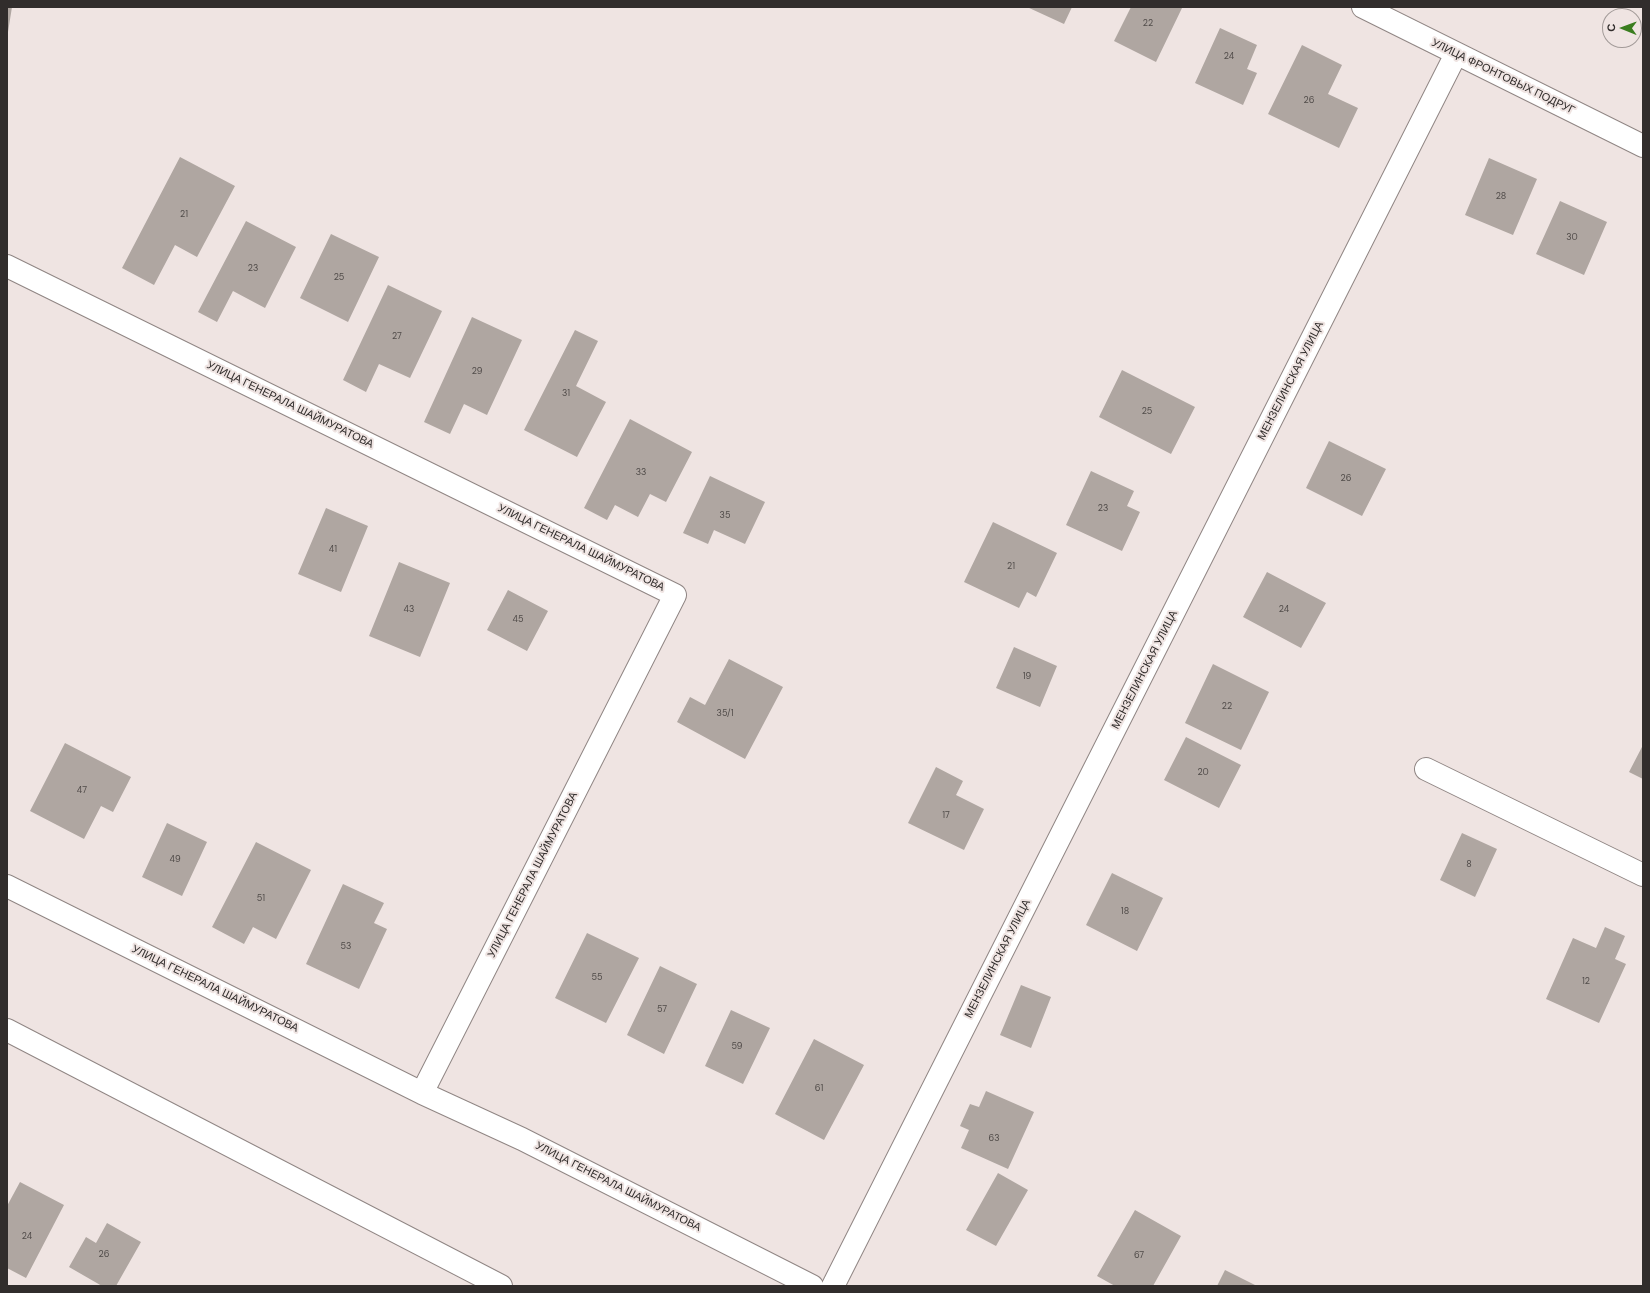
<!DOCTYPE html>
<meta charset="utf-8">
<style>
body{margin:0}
#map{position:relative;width:1650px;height:1293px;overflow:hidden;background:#efe4e2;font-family:"DM Sans",sans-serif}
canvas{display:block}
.frame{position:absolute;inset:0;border:8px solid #312d2c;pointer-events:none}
.north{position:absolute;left:1602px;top:8px;width:40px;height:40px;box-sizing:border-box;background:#efe4e2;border:1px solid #a39b99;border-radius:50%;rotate:271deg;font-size:11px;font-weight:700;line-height:16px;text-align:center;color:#312d2c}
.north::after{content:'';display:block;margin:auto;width:14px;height:18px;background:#3a7d1f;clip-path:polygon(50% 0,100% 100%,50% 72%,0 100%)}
</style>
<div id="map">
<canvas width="1650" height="1293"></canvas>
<div class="frame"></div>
<div class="north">С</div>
</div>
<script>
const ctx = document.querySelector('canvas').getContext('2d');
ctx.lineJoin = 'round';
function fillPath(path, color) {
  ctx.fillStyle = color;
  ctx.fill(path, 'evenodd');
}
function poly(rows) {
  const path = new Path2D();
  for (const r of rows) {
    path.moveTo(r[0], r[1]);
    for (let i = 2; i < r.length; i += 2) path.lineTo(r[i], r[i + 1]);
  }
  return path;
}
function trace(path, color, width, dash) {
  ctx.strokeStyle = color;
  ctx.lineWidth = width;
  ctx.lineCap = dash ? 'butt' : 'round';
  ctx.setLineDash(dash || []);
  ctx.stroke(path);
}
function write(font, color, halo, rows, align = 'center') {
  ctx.font = font + ' "DM Sans",sans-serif';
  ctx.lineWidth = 4;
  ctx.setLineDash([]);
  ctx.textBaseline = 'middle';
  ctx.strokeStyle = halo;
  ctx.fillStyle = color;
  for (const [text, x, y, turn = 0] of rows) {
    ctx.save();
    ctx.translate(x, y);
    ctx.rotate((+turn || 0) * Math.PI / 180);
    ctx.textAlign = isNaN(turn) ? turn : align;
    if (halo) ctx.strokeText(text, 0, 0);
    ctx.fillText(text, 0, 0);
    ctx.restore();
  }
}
const building = poly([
 [7,7,12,7,8,32,7,32],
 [1027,7,1072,7,1064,24],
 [1131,7,1182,8,1156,62,1114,41],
 [1220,28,1257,45,1247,69,1257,73,1243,105,1195,83],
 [1302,45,1342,65,1328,94,1358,108,1339,148,1268,114],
 [180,157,235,186,197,257,175,245,154,285,122,268],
 [1489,158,1537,179,1513,235,1465,215],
 [1560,201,1607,222,1584,275,1536,254],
 [246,221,296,247,265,308,233,291,217,322,198,312],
 [331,234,379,257,348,322,300,298],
 [388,285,442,311,410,378,379,364,366,392,343,380],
 [472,317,522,340,487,415,464,404,450,434,424,422],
 [575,330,598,341,576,386,606,402,577,457,524,430],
 [1122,370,1195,407,1171,454,1099,417],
 [630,419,692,452,666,502,650,494,638,517,615,505,607,520,584,508],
 [1329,441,1386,469,1362,516,1306,488],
 [1091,471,1134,491,1127,506,1140,512,1122,551,1066,525],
 [710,476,765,502,745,544,714,530,708,544,683,533],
 [326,508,368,526,341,592,298,574],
 [993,522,1057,553,1036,597,1027,592,1019,608,964,582],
 [399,562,450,583,420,657,369,636],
 [1267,572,1326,603,1301,648,1243,617],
 [508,590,548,611,527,651,487,630],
 [1014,647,1057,666,1040,707,996,688],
 [729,659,783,687,745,759,677,722,690,697,705,705],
 [1213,664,1269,692,1241,750,1185,723],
 [1186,737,1241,765,1219,808,1164,780],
 [65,743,131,777,113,812,101,806,84,839,30,811],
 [1643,745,1643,779,1629,772],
 [936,767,963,781,956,795,984,809,964,850,908,823],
 [167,823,207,842,182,896,142,877],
 [1462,833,1497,849,1475,897,1440,880],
 [256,842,311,870,276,939,253,927,244,944,212,927],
 [1112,873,1163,898,1137,951,1086,925],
 [343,884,384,903,374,923,387,929,359,989,306,964],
 [1605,927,1625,936,1615,959,1626,964,1599,1023,1546,999,1573,938,1596,948],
 [587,933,639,958,606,1023,555,998],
 [660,966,697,984,664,1054,627,1035],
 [1021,985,1051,997,1031,1048,1000,1035],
 [731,1010,770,1028,743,1084,705,1066],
 [814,1039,864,1065,824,1140,775,1114],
 [986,1091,1034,1112,1008,1169,961,1148,969,1130,960,1126,970,1104,979,1107],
 [998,1173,1028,1190,996,1246,966,1230],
 [20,1182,64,1205,26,1278,7,1268,7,1206],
 [1135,1210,1181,1236,1153,1286,1115,1286,1097,1276],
 [107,1223,141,1242,116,1286,102,1286,69,1267,86,1237,96,1243],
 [1225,1270,1257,1286,1217,1286]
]);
const minor = poly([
 [1363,7,1643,146],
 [7,266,675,595,422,1093],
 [1426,769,1643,875],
 [7,886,422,1093,522,1139,812,1286],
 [7,1030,501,1286],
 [833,1286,1456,54]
]);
const numberNames = [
 ["22",1148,24],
 ["24",1229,57],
 ["26",1309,101],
 ["28",1501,197],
 ["21",184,215],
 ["30",1572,238],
 ["23",253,269],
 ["25",339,278],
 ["27",397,337],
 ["29",477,372],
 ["31",566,394],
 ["25",1147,412],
 ["33",641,473],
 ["26",1346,479],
 ["23",1103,509],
 ["35",725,516],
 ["41",333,550],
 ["21",1011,567],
 ["43",409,610],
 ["24",1284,610],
 ["45",518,620],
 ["19",1027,677],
 ["22",1227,707],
 ["35/1",725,714],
 ["20",1203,773],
 ["47",82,791],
 ["17",946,816],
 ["49",175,860],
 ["8",1469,865],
 ["51",261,899],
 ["18",1125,912],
 ["53",346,947],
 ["55",597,978],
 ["12",1586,982],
 ["57",662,1010],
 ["59",737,1047],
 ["61",819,1089],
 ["63",994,1139],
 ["24",27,1237],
 ["26",104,1255],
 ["67",1139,1256]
];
const streetNames = [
 ["УЛИЦА ФРОНТОВЫХ ПОДРУГ",1503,77,26],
 ["МЕНЗЕЛИНСКАЯ УЛИЦА",1291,381,-63],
 ["УЛИЦА ГЕНЕРАЛА ШАЙМУРАТОВА",290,405,26],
 ["УЛИЦА ГЕНЕРАЛА ШАЙМУРАТОВА",581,548,26],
 ["МЕНЗЕЛИНСКАЯ УЛИЦА",1145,670,-63],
 ["УЛИЦА ГЕНЕРАЛА ШАЙМУРАТОВА",533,875,-63],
 ["МЕНЗЕЛИНСКАЯ УЛИЦА",998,959,-63],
 ["УЛИЦА ГЕНЕРАЛА ШАЙМУРАТОВА",215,989,26],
 ["УЛИЦА ГЕНЕРАЛА ШАЙМУРАТОВА",618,1187,27]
];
fillPath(building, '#afa6a1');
trace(minor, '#908684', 24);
trace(minor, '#fff', 22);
write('9px', '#504b49', null, numberNames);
write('11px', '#312d2c', '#efe4e2', streetNames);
</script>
